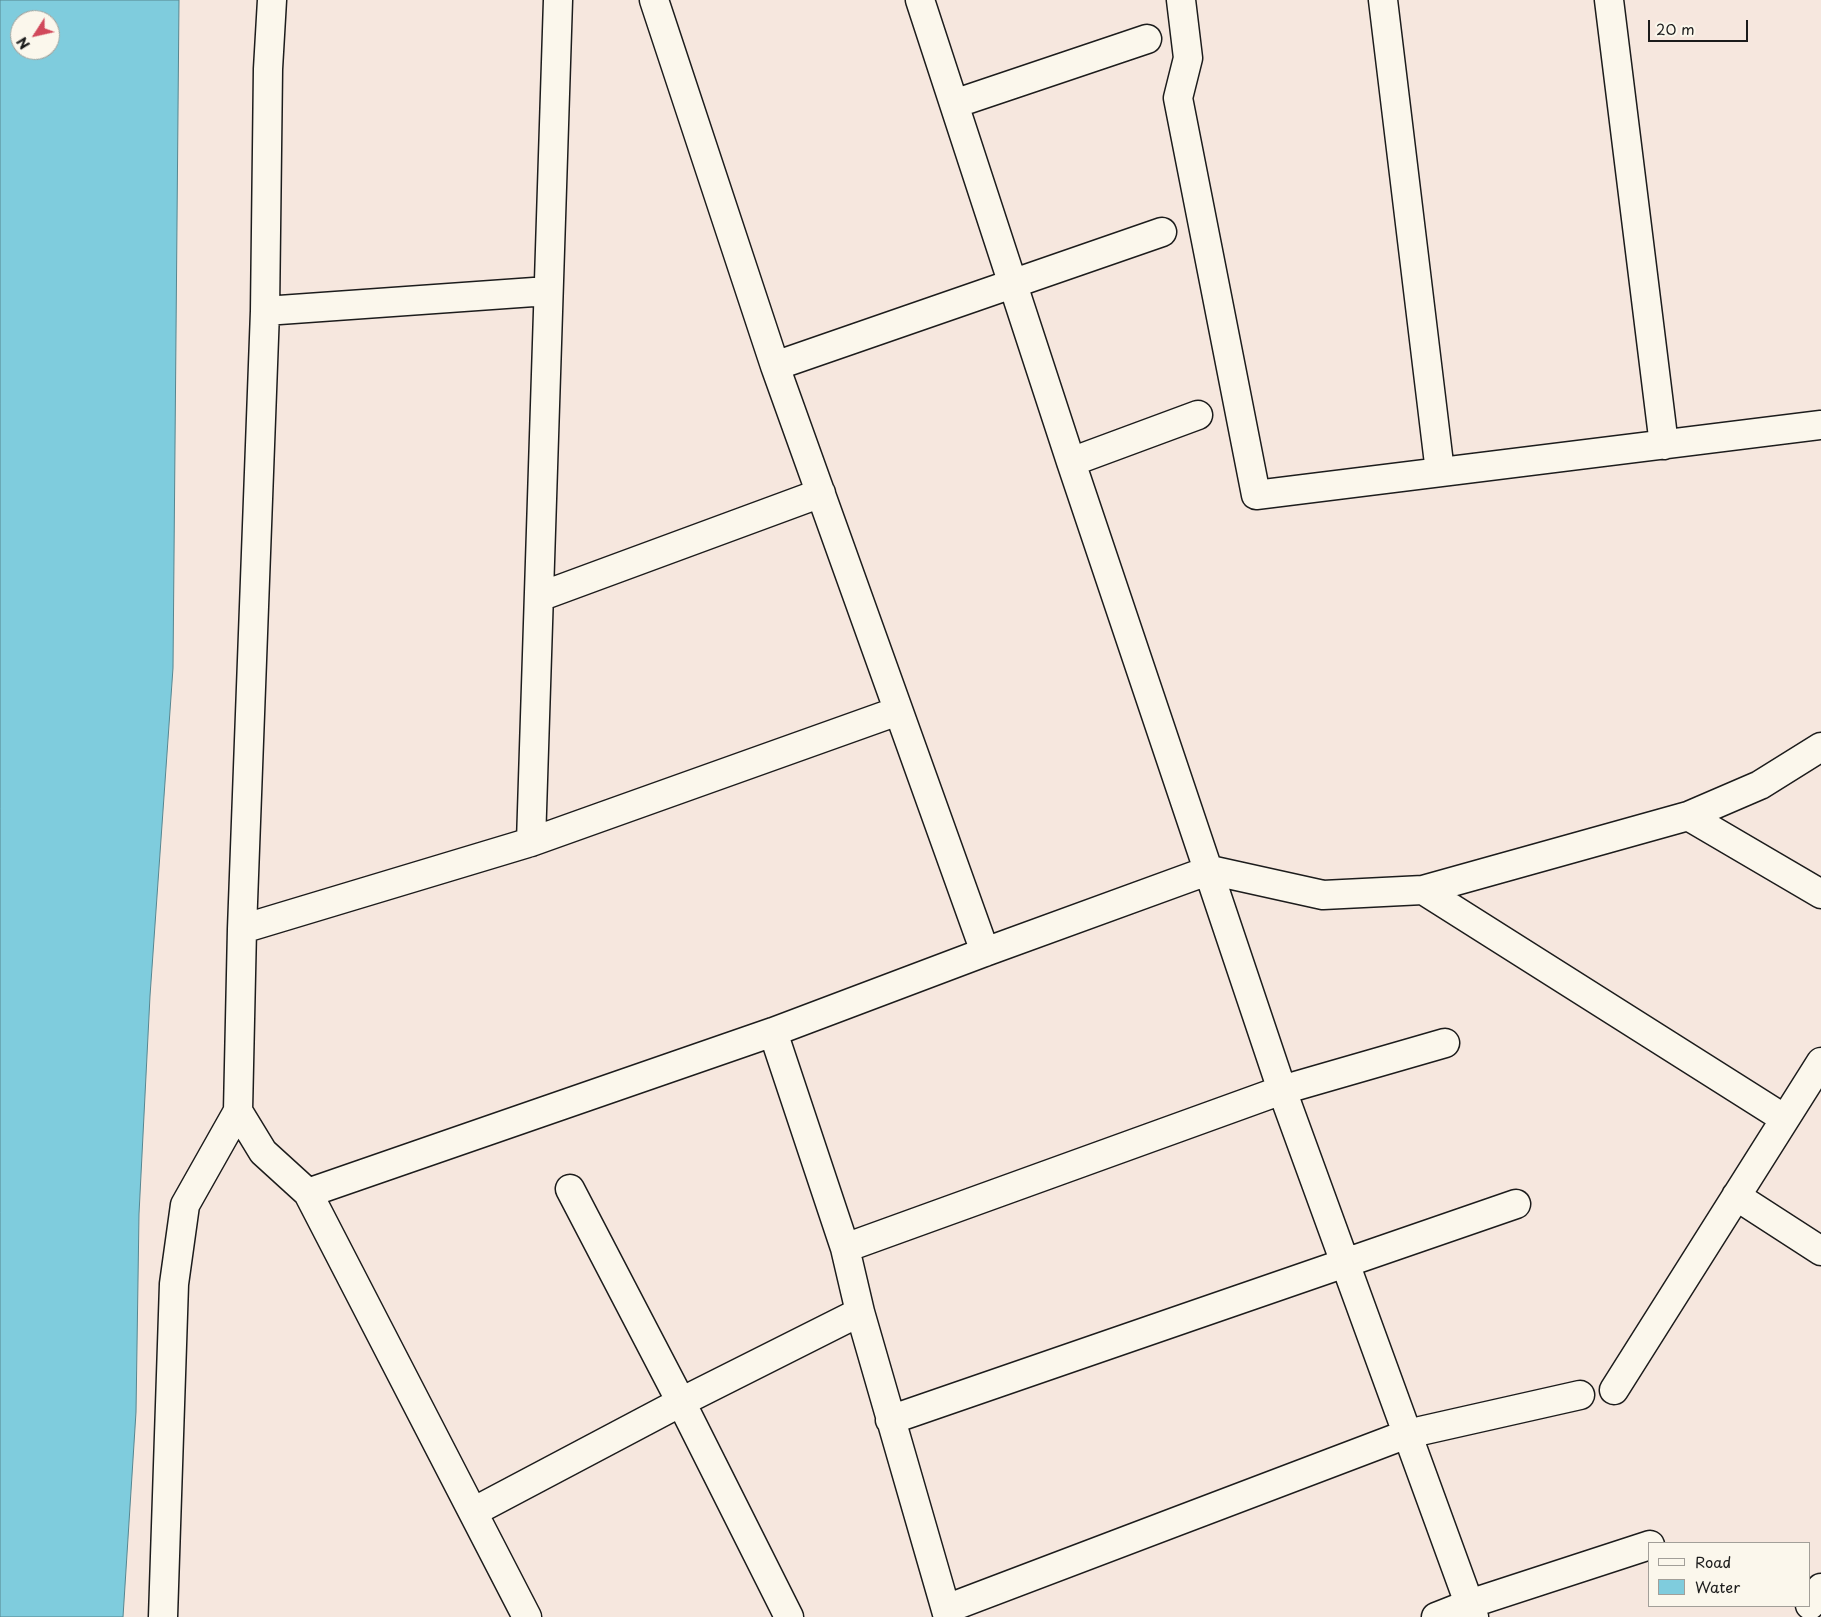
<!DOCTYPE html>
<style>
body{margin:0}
#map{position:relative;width:1821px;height:1617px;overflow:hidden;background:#f6e7de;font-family:"Playpen Sans",sans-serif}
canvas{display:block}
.legend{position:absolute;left:1648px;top:1542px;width:162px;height:65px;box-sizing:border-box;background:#fbf7ec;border:1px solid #a29f99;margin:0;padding:6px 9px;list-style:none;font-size:15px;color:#1c1c1c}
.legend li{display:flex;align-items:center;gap:10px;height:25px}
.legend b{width:25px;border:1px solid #a29f99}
.north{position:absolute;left:10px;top:10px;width:50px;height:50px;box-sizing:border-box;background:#fbf7ec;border:1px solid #a29f99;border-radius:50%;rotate:235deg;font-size:14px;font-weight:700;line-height:20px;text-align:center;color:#1c1c1c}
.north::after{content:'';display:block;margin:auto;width:18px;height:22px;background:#d1495b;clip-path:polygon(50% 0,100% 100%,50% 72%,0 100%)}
.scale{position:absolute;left:1648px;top:20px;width:100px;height:22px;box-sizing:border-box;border:2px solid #1c1c1c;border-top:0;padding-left:6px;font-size:15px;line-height:18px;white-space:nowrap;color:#1c1c1c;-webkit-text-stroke:4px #fbf7ec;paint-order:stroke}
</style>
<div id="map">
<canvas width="1821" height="1617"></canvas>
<ul class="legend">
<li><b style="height:6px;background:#fbf7ec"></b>Road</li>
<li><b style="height:14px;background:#7fccdd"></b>Water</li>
</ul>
<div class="north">N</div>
<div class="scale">20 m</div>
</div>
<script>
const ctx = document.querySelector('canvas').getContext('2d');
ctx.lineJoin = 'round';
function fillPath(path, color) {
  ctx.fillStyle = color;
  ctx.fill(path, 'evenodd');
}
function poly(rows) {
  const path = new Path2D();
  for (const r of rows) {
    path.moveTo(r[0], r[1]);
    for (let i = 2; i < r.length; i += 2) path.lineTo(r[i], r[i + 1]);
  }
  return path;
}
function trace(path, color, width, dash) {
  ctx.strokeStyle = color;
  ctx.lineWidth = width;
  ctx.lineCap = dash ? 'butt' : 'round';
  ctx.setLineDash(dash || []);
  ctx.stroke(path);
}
const water = poly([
 [0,0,179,0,173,668,150,996,139,1214,136,1412,123,1617,0,1617,0,0],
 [20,20,50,20,50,50,20,50,20,20]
]);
const minor = poly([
 [272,0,268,69,265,311,242,929,238,1111,263,1152,308,1193,527,1617],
 [654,0,775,366,985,952],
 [920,0,1071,462,1282,1090,1474,1617],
 [1181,0,1188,58,1178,98,1256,495,1821,425],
 [1383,0,1440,472],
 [1609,0,1664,445],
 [954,104,1147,39],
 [265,311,548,291],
 [775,366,1162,232],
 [1071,462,1198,415],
 [539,597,821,493],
 [1688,816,1821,894],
 [531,842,558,0],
 [1423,890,1785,1119],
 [242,929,531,842,898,711],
 [773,1032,845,1248,860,1312,948,1617],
 [570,1189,681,1402,789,1617],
 [308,1193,773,1032,985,952,1210,870,1323,895,1423,890,1688,816,1760,785,1821,747],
 [1736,1196,1821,1251],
 [845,1248,1282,1090,1445,1043],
 [1614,1390,1821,1062],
 [890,1420,1516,1204],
 [473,1512,681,1402,860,1312],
 [1810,1605,1821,1588],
 [946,1609,1407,1434,1580,1395],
 [163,1617,174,1284,185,1205,238,1111],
 [1436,1617,1469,1604,1650,1545]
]);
fillPath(water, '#7fccdd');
trace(water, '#578690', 1);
trace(minor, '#1c1c1c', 31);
trace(minor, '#fbf7ec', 28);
</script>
